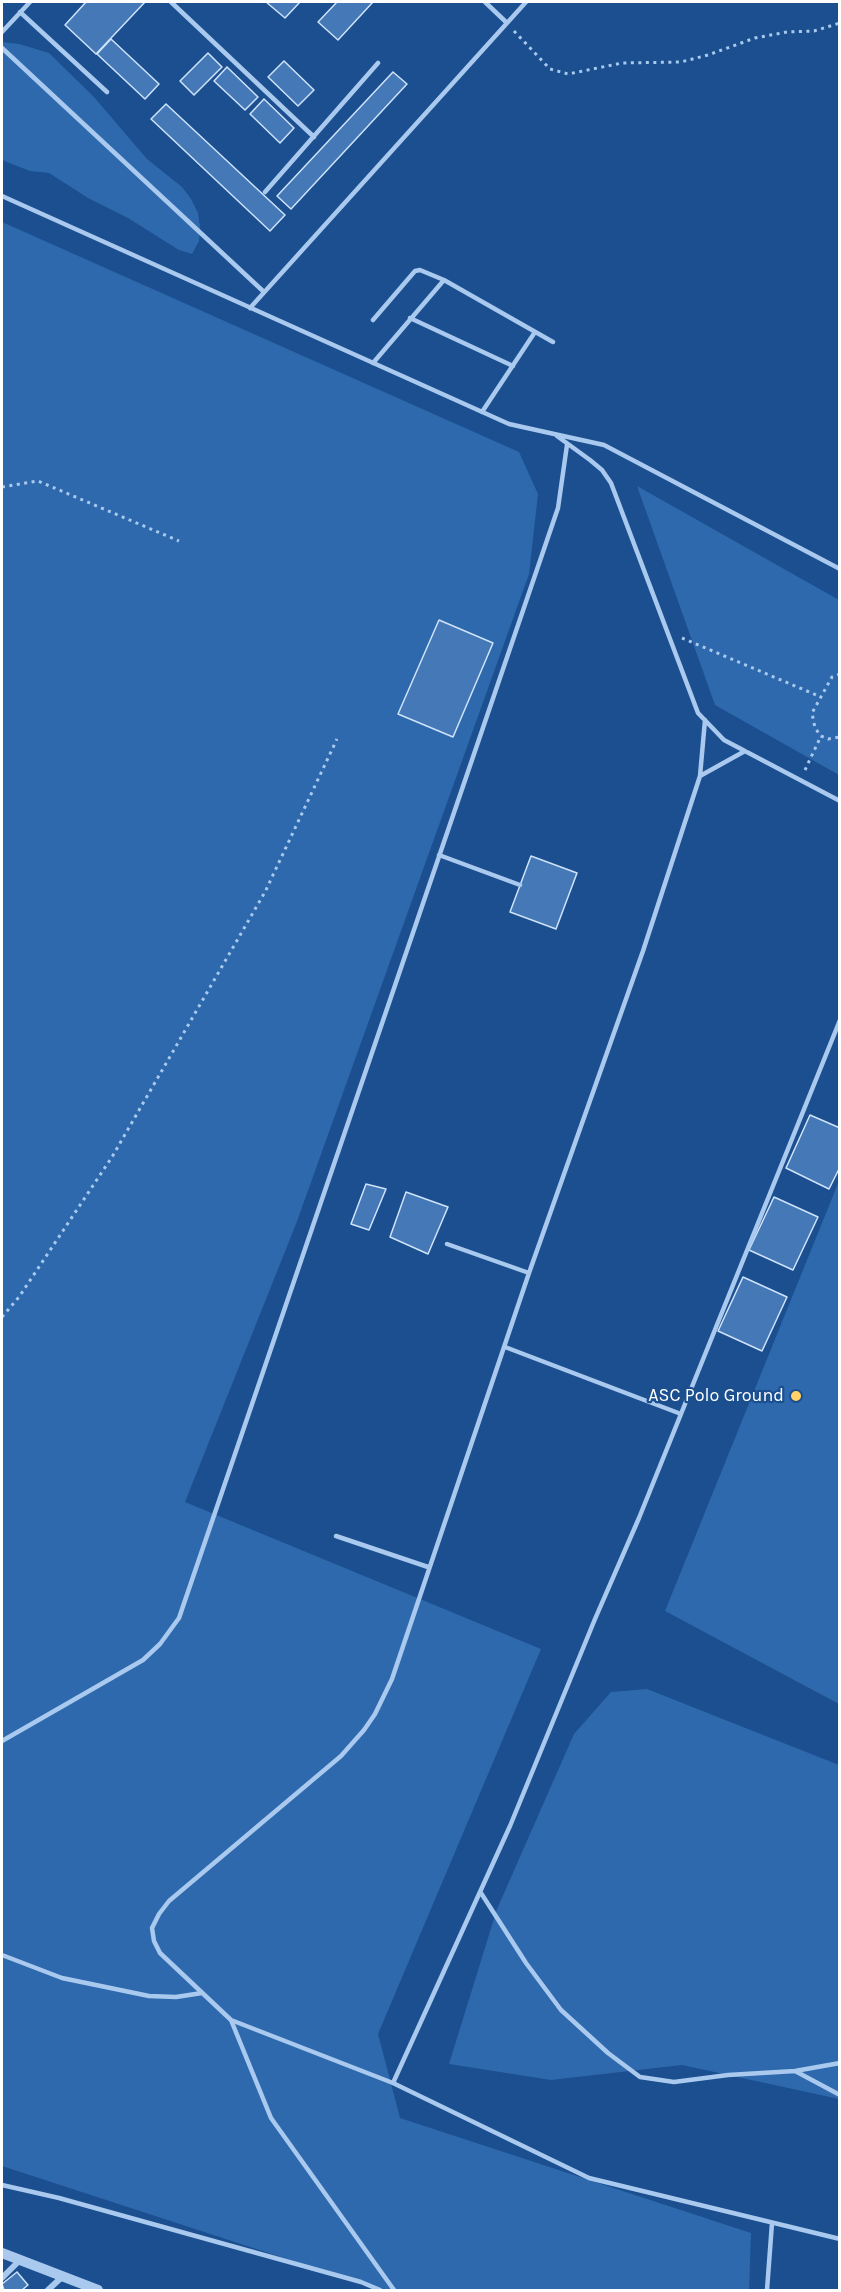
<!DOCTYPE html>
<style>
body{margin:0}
#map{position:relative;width:841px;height:2292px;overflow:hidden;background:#1b4f8f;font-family:Karla,sans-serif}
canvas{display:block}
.frame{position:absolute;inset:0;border:3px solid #fff;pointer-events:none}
</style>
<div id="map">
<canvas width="841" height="2292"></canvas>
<div class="frame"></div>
</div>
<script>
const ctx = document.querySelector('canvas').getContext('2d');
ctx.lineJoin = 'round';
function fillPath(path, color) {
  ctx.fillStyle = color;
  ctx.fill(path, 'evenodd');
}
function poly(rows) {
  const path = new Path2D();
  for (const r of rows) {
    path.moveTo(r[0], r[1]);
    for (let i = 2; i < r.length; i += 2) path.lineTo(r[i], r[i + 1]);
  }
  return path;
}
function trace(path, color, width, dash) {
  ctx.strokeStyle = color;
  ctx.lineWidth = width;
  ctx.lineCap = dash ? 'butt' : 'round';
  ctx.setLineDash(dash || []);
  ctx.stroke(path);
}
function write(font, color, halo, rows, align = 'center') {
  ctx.font = font + ' Karla,sans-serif';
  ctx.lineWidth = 4.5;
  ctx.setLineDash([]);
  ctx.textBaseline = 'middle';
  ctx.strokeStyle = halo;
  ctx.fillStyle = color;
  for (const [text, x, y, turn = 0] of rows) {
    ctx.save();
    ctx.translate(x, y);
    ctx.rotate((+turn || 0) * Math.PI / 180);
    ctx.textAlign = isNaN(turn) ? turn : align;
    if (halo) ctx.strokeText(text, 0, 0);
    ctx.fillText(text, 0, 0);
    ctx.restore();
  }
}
const green = poly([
 [2,42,19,44,49,53,94,97,147,159,182,187,191,199,198,213,200,227,199,241,192,254,179,250,128,218,88,198,49,173,30,171,2,160],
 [2,222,519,452,538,494,529,574,296,1224,185,1502,541,1649,378,2034,400,2118,751,2233,749,2290,382,2290,2,2166],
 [637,486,839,600,839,775,715,705],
 [839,1181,840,1704,839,1704,665,1611],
 [647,1689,839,1765,839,2099,682,2065,551,2080,449,2064,497,1909,574,1734,611,1692]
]);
const building = poly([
 [86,2,145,2,96,54,65,25,86,2],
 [266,2,300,2,285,18,266,2],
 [337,2,373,2,338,40,318,22,337,2],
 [111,39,159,84,145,99,97,54,111,39],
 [208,53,222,67,194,95,180,81,208,53],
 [284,61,314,90,298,106,268,77,284,61],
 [227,67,258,97,245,110,214,81,227,67],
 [393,72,407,84,291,209,277,196,393,72],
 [264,99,294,128,280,143,250,114,264,99],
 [166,104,285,215,270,231,151,119,166,104],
 [439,620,493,643,453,737,398,714,439,620],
 [531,856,577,873,556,929,510,912,531,856],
 [810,1115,840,1128,840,1167,829,1189,786,1168,810,1115],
 [366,1184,386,1189,369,1230,351,1224,366,1184],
 [406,1192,448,1207,428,1254,390,1237,406,1192],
 [774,1197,818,1217,793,1270,749,1250,774,1197],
 [743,1277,787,1297,762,1351,718,1331,743,1277],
 [17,2272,28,2285,22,2290,4,2290,2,2284,17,2272]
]);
const path = poly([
 [514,31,550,69,568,74,622,63,681,62,708,55,755,38,787,32,814,31,840,23],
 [2,487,38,481,179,541],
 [682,638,821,697],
 [840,674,832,677,812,713,815,728,821,736,828,739,840,737],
 [805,770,821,736],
 [2,1317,19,1297,112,1157,265,892,337,739]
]);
const service = poly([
 [171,2,314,137],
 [485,2,507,23],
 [20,12,107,92],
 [2,32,30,2],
 [2,48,264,292],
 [265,192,378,63],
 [2,196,509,424,604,445,840,569],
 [250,308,526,2],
 [410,318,513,366],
 [373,320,415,271,420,270,444,280],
 [373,363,444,280,553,342],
 [482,412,535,332],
 [557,436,590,460,602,470,611,483,698,713,724,740,840,801],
 [705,720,700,776,745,751],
 [439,855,520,885],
 [447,1244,529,1273],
 [505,1347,681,1414],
 [336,1536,428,1567],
 [2,1741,143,1660,160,1644,179,1618,558,508,567,445],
 [481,1893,526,1963,561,2010,608,2053,640,2077,674,2082,728,2075,795,2071,840,2063],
 [2,1955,62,1978,149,1996,176,1997,202,1993],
 [231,2020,160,1953,154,1941,152,1928,159,1914,169,1901,341,1756,364,1730,375,1714,392,1679,529,1273,643,951,700,776],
 [795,2071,840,2095],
 [393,2083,510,1826,595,1619,639,1518,840,1020],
 [2,2185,59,2198,361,2282,380,2290],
 [394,2290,271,2118,231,2020,393,2083,589,2178,840,2239],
 [767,2290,772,2223]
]);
const minor = poly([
 [2,2278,19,2261],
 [48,2290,62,2277]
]);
const tertiary = poly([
 [2,2253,98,2290]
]);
const markers = [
 [796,1396,6,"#ffd166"]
];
const poiNames = [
 ["ASC Polo Ground",784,1396]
];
fillPath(green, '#2e69ad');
fillPath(building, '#4478b7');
trace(building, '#cfe3fa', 1.5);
trace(path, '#a9c9ee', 3, [3, 4.5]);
trace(service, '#a9c9ee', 4.5);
trace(minor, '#a9c9ee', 6);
trace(tertiary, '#a9c9ee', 10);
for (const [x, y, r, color] of markers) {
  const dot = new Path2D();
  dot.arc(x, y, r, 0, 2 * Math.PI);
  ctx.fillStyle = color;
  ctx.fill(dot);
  trace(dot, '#1b4f8f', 2);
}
write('18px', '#fff', '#1b4f8f', poiNames, 'right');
</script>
